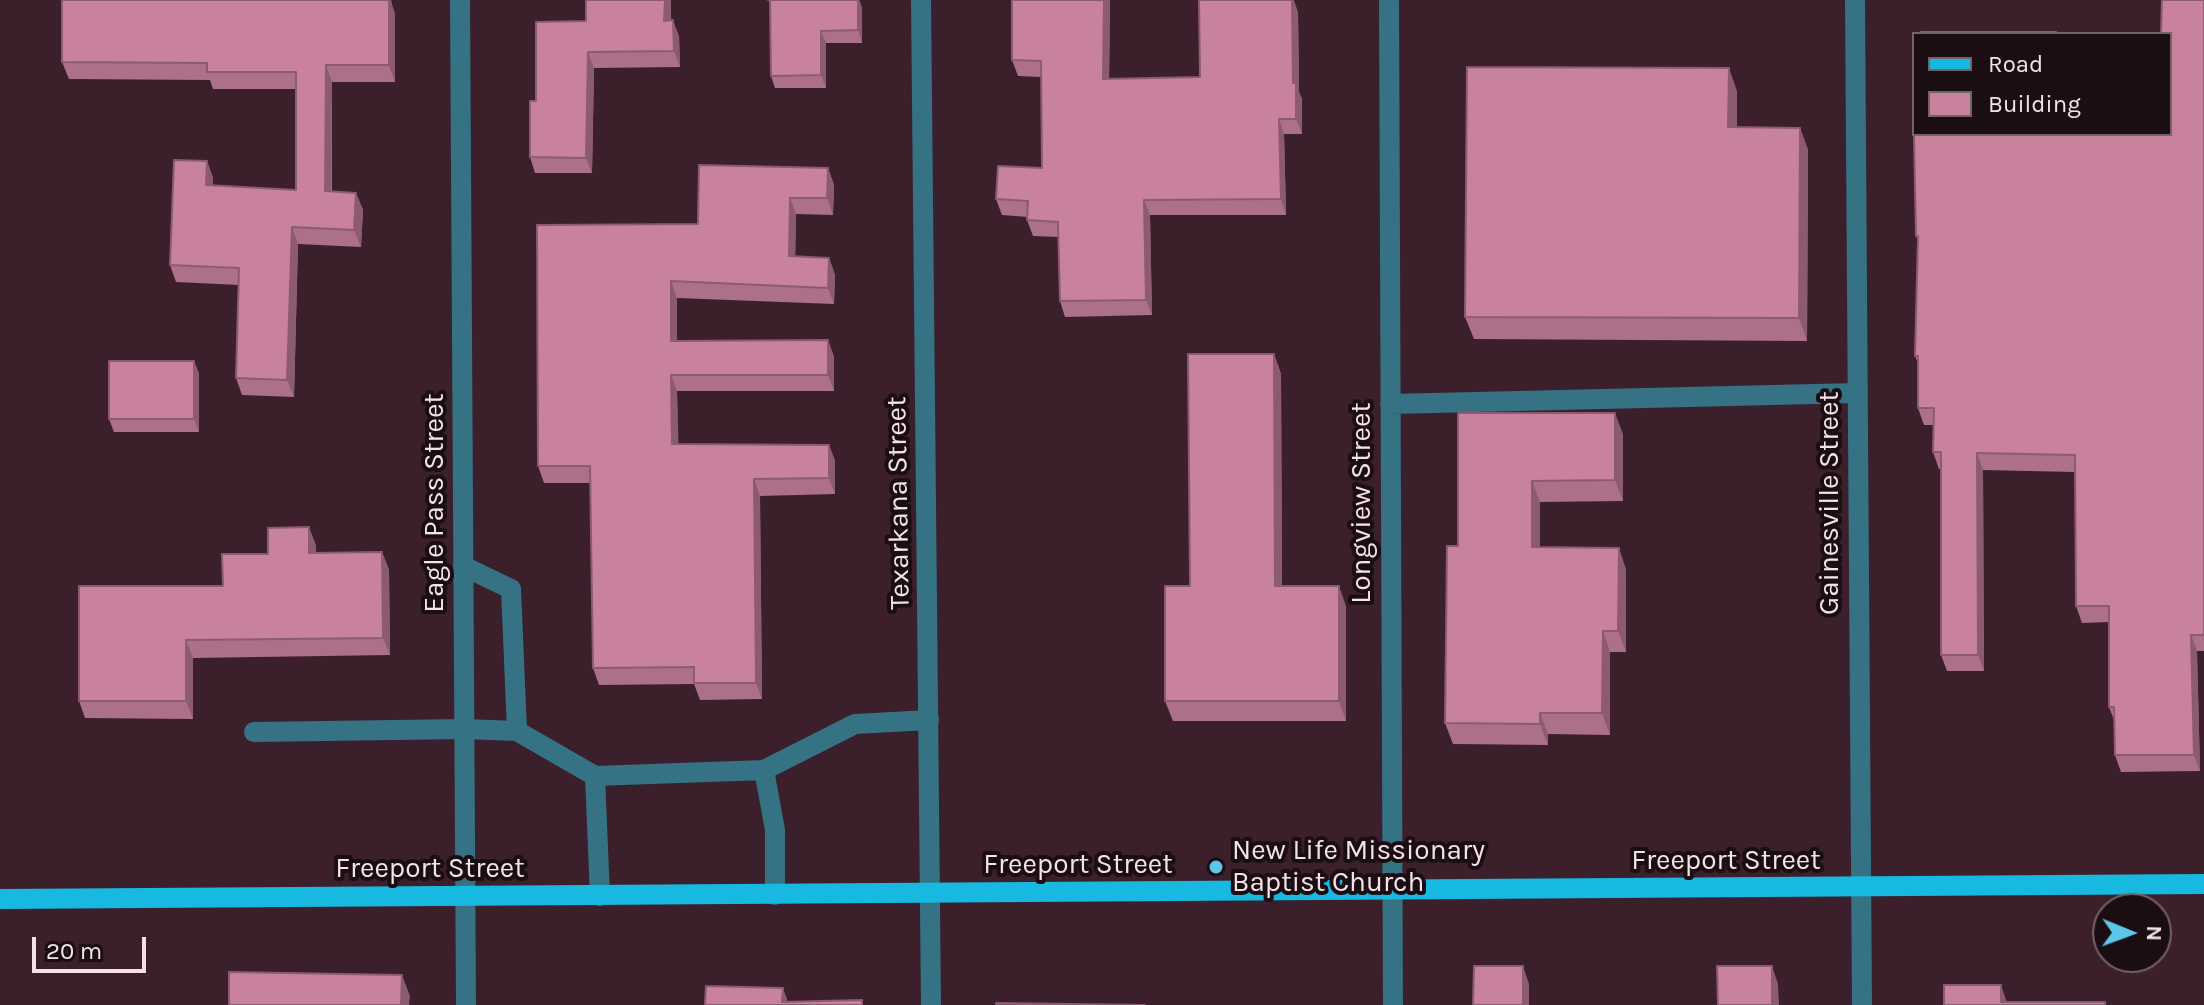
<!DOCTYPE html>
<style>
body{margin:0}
#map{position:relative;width:2204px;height:1005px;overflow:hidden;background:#3b1f2b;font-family:Karla,sans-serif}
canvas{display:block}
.legend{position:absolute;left:1912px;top:32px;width:260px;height:104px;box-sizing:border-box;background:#1a0e13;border:2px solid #726369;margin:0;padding:10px 14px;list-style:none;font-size:24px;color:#f5e2e9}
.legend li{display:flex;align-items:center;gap:16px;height:40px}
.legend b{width:40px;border:2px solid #726369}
.north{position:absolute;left:2092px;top:893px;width:80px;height:80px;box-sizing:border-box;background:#1a0e13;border:2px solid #726369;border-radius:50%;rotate:91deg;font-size:22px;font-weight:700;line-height:32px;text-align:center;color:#f5e2e9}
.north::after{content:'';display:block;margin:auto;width:28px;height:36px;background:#5cc7e8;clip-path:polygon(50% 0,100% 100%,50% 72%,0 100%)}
.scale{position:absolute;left:32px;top:937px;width:114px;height:36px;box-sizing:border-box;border:4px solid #f5e2e9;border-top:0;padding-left:10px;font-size:24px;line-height:28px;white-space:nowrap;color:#f5e2e9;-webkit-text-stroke:6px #1a0e13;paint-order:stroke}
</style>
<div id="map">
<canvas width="2204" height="1005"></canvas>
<ul class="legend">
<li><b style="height:10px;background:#18b9e0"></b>Road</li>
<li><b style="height:22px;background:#c8829e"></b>Building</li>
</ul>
<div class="north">N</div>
<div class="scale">20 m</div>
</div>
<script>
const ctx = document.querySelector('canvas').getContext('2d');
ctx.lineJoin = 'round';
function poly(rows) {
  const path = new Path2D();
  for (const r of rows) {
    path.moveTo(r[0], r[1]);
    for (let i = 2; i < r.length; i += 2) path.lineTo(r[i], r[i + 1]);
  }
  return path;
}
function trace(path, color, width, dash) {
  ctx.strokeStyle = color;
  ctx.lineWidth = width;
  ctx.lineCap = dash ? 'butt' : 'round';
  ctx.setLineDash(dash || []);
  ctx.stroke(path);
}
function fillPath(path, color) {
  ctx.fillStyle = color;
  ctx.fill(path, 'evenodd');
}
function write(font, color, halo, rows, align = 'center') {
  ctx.font = font + ' Karla,sans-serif';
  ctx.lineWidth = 8;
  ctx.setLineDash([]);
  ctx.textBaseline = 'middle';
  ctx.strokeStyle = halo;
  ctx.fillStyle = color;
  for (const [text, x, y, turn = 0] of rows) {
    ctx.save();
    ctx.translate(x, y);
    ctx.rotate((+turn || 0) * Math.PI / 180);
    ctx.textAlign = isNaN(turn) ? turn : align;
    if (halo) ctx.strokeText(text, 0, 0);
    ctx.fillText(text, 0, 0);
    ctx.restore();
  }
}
const minor = poly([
 [460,0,466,1005],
 [921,0,931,1005],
 [1389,0,1393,1005],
 [1855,0,1862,1005],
 [1390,404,1858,393],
 [463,566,511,589,517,731,595,776,764,770,855,724,929,720],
 [254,732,464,729,517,731],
 [764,770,775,830,775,895],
 [595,776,600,896]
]);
const major = poly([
 [0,899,2204,884]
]);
const wall = poly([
 [62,0,391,0,392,5,395,14,395,82,332,82,332,192,356,193,363,210,361,247,298,244,294,397,242,395,236,378,239,285,176,282,170,265,207,161,213,178,212,186,296,190,296,89,213,89,210,80,69,79,62,62],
 [586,0,671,0,671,21,679,36,680,67,594,68,592,173,535,173,530,157,536,101,586,21],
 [766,0,859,0,862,8,862,43,826,43,826,88,775,88,771,76,770,1],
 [1012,0,1110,0,1109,79,1200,77,1298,12,1299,92,1302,99,1302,134,1284,134,1286,215,1150,215,1152,315,1065,317,1060,301,1058,237,1033,236,1027,220,1028,217,1002,215,996,199,1042,168,1041,77,1018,76,1012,60],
 [2204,0,2204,651,2197,651,2200,771,2121,772,2115,755,2114,720,2109,707,2109,622,2082,623,2076,606,2075,472,1983,470,1984,671,1947,671,1941,655,1941,469,1939,469,1933,452,1934,425,1924,425,1918,408,1918,363,1915,356,1918,241,1916,236,2170,134],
 [1737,91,1737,127,1800,128,1808,150,1807,341,1474,339,1465,317],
 [828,168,834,185,833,215,796,214,795,257,829,258,835,275,834,304,677,298,677,341,828,340,834,357,834,391,677,391,678,444,829,445,835,461,835,494,760,496,762,699,700,700,694,684,599,685,593,668,590,483,544,483,538,466,698,224],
 [1274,354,1281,374,1282,586,1346,606,1346,721,1173,721,1165,701,1190,586],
 [194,361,199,374,199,432,114,432,109,419],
 [1458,413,1623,434,1623,501,1540,502,1540,547,1626,569,1626,652,1610,652,1610,735,1548,734,1548,745,1453,744,1445,723,1458,546],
 [316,545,316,553,382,552,389,570,390,655,193,658,193,719,85,718,79,701,223,586,268,554]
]);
const shadedWall = poly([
 [386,0,391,0,392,5,395,14,395,82,389,65],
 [665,0,671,0,670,36,664,21],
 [858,0,859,0,862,8,862,43,858,30],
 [1104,0,1110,0,1109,95,1103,79],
 [1292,0,1294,0,1298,12,1299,92,1302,99,1302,134,1296,119,1293,83],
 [673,20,679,36,680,67,674,51],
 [821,31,826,43,826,88,821,75],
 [588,52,594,68,592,173,586,158],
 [326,65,332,82,331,208,325,191],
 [1729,68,1737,91,1737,150,1728,127],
 [1279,119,1284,134,1286,215,1281,199],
 [1800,128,1808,150,1807,341,1799,318],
 [207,161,213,178,212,202,206,185],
 [828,168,834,185,833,215,827,198],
 [356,193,363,210,361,247,354,230],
 [790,198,796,214,795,273,789,256],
 [1144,200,1150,215,1152,315,1146,300],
 [292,227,298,244,294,397,287,380],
 [829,258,835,275,834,304,828,288],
 [671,281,677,298,677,358,671,341],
 [828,340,834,357,834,391,828,375],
 [1274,354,1281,374,1282,606,1275,586],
 [194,361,199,374,199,432,194,419],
 [671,375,677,391,679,461,672,444],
 [1615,413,1623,434,1623,501,1615,480],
 [829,445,835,461,835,494,829,478],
 [1977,453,1983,470,1984,671,1978,655],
 [754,479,760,496,762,699,756,683],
 [1532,481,1540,502,1540,568,1532,547],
 [309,527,316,545,316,571,309,553],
 [1619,548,1626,569,1626,652,1618,631],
 [382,552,389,570,390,655,383,638],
 [1339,586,1346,606,1346,721,1339,701],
 [1603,631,1610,652,1610,735,1602,713],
 [2191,635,2197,651,2200,771,2194,755],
 [186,640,193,658,193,719,186,701],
 [1540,713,1548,734,1548,745,1540,724],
 [1523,966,1529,984,1529,1005,1523,1005],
 [1772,966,1778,984,1779,1005,1772,1005],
 [402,975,410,996,409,1005,401,1005],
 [2001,985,2007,1003,2001,1002],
 [783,988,789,1005,782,1002]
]);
const building = poly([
 [62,0,389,0,389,65,326,65,325,191,356,193,354,230,292,227,287,380,236,378,239,268,170,265,174,160,207,161,206,185,296,190,296,72,207,72,207,63,62,62,62,0],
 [586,0,665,0,664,21,673,20,674,51,588,52,586,158,530,157,530,101,536,101,536,22,586,21,586,0],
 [770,0,858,0,858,30,821,31,821,75,771,76,770,0],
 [1012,0,1104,0,1103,79,1200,77,1199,0,1292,0,1293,83,1296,83,1296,119,1279,119,1281,199,1144,200,1146,300,1060,301,1058,222,1027,220,1028,201,996,199,998,166,1042,168,1041,61,1012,60,1012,0],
 [2162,0,2204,0,2204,635,2191,635,2194,755,2115,755,2114,707,2109,707,2109,606,2076,606,2075,455,1977,453,1978,655,1941,655,1941,452,1933,452,1934,408,1918,408,1918,356,1915,356,1918,236,1916,236,1914,134,2170,134,2170,34,2161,34,2162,0],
 [1921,32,2056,32,2056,34,1921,34,1921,32],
 [1467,67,1729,68,1728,127,1800,128,1799,318,1465,317,1467,67],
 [699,165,828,168,827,198,790,198,789,256,829,258,828,288,671,281,671,341,828,340,828,375,671,375,672,444,829,445,829,478,754,479,756,683,694,683,694,667,593,668,590,466,538,466,537,225,698,224,699,165],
 [1188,354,1274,354,1275,586,1339,586,1339,701,1165,701,1165,586,1190,586,1188,354],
 [109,361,194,361,194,419,109,419,109,361],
 [1458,413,1615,413,1615,480,1532,481,1532,547,1619,548,1618,631,1603,631,1602,713,1540,713,1540,724,1445,723,1447,546,1458,546,1458,413],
 [309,527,309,553,382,552,383,638,186,640,186,701,79,701,79,586,223,586,222,554,268,554,268,528,309,527],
 [1474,966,1523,966,1523,1005,1473,1005,1474,966],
 [1717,966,1772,966,1772,1005,1718,1005,1717,966],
 [229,972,402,975,401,1005,229,1005,229,972],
 [1944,985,2001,985,2001,1002,2105,1002,2105,1005,1944,1005,1944,985],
 [706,986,783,988,782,1002,862,1000,862,1005,705,1005,706,986],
 [996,1003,1145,1005,996,1005,996,1003]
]);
const markers = [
 [1216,867,8,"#5cc7e8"]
];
const streetNames = [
 ["Eagle Pass Street",435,503,-90],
 ["Texarkana Street",899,503,-91],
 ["Longview Street",1362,503,-90],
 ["Gainesville Street",1830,503,-90],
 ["Freeport Street",1726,861],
 ["Freeport Street",1078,865],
 ["Freeport Street",430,869]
];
const poiNames = [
 ["New Life Missionary",1232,851],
 ["Baptist Church",1232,883]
];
trace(minor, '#357284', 20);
trace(major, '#18b9e0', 20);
fillPath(wall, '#ac7088');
fillPath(shadedWall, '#8c5b6f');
fillPath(building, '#c8829e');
trace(building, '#8c5b6f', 2);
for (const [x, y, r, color] of markers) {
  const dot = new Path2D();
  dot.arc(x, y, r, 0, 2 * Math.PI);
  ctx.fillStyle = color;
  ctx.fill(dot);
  trace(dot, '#1a0e13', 3);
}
write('28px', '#f5e2e9', '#1a0e13', streetNames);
write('28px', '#f5e2e9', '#1a0e13', poiNames, 'left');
</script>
